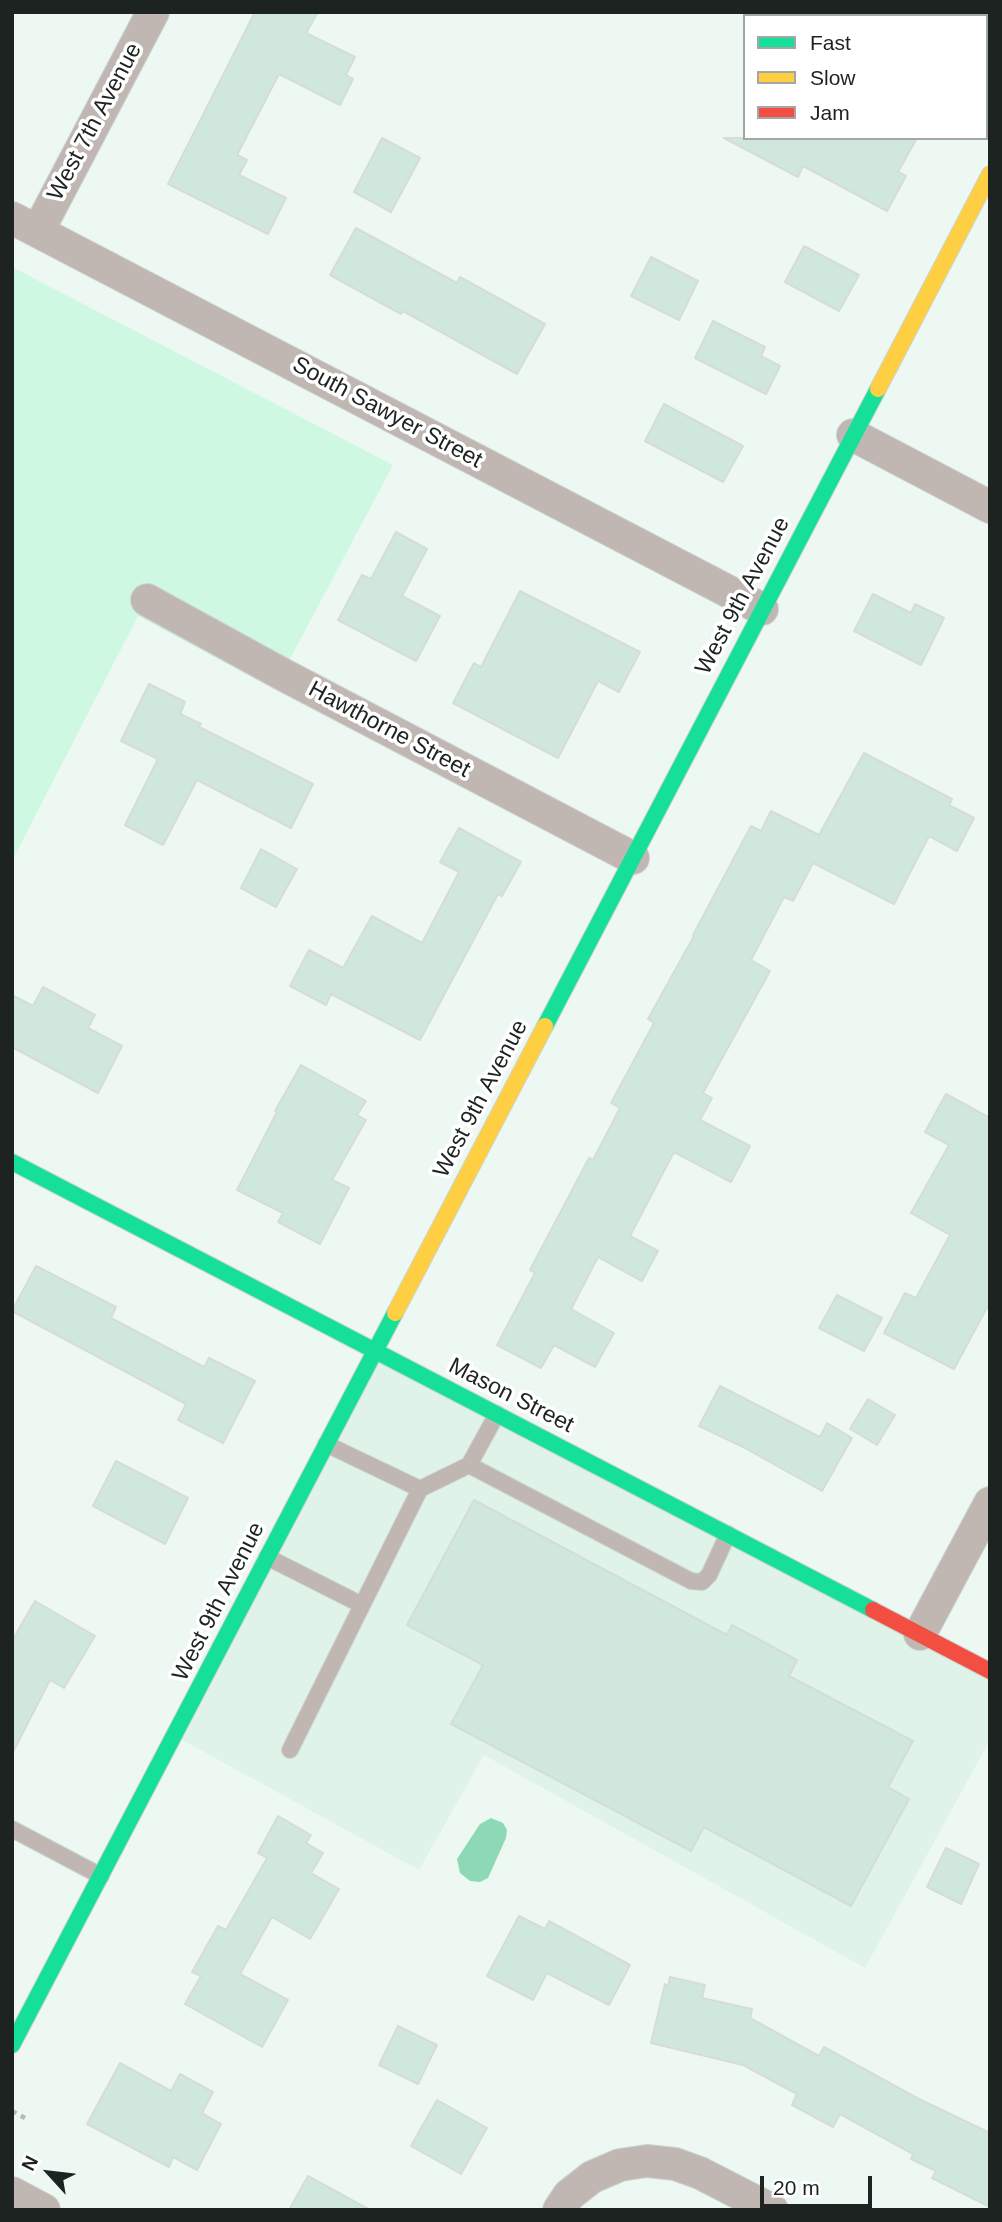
<!DOCTYPE html>
<style>
body{margin:0}
#map{position:relative;width:1002px;height:2222px;overflow:hidden;background:#eef8f3;font-family:Arial,sans-serif}
canvas{display:block}
.frame{position:absolute;inset:0;border:14px solid #1d2320;pointer-events:none}
.legend{position:absolute;left:743px;top:14px;width:245px;height:126px;box-sizing:border-box;background:#fff;border:2px solid #a5a7a6;margin:0;padding:9px 12px;list-style:none;font-size:21px;color:#1d2320}
.legend li{display:flex;align-items:center;gap:14px;height:35px}
.legend b{width:35px;border:2px solid #a5a7a6}
.north{position:absolute;left:14px;top:2138px;width:70px;height:70px;-webkit-text-stroke:5px #fff;paint-order:stroke;rotate:297deg;font-size:19px;font-weight:700;line-height:28px;text-align:center;color:#1d2320}
.north::after{content:'';display:block;margin:auto;width:24px;height:32px;background:#1d2320;clip-path:polygon(50% 0,100% 100%,50% 72%,0 100%)}
.scale{position:absolute;left:760px;top:2176px;width:112px;height:32px;box-sizing:border-box;border:4px solid #1d2320;border-top:0;padding-left:9px;font-size:21px;line-height:24px;white-space:nowrap;color:#1d2320;-webkit-text-stroke:5px #fff;paint-order:stroke}
</style>
<div id="map">
<canvas width="1002" height="2222"></canvas>
<div class="frame"></div>
<ul class="legend">
<li><b style="height:9px;background:#16e098"></b>Fast</li>
<li><b style="height:9px;background:#ffcf43"></b>Slow</li>
<li><b style="height:9px;background:#f24e42"></b>Jam</li>
</ul>
<div class="north">N</div>
<div class="scale">20 m</div>
</div>
<script>
const ctx = document.querySelector('canvas').getContext('2d');
ctx.lineJoin = 'round';
function fillPath(path, color) {
  ctx.fillStyle = color;
  ctx.fill(path, 'evenodd');
}
function poly(rows) {
  const path = new Path2D();
  for (const r of rows) {
    path.moveTo(r[0], r[1]);
    for (let i = 2; i < r.length; i += 2) path.lineTo(r[i], r[i + 1]);
  }
  return path;
}
function trace(path, color, width, dash) {
  ctx.strokeStyle = color;
  ctx.lineWidth = width;
  ctx.lineCap = dash ? 'butt' : 'round';
  ctx.setLineDash(dash || []);
  ctx.stroke(path);
}
function write(font, color, halo, rows, align = 'center') {
  ctx.font = font + ' Arial,sans-serif';
  ctx.lineWidth = 7;
  ctx.setLineDash([]);
  ctx.textBaseline = 'middle';
  ctx.strokeStyle = halo;
  ctx.fillStyle = color;
  for (const [text, x, y, turn = 0] of rows) {
    ctx.save();
    ctx.translate(x, y);
    ctx.rotate((+turn || 0) * Math.PI / 180);
    ctx.textAlign = isNaN(turn) ? turn : align;
    if (halo) ctx.strokeText(text, 0, 0);
    ctx.fillText(text, 0, 0);
    ctx.restore();
  }
}
const built = poly([
 [375,1352,990,1671,990,1740,865,1968,484,1755,419,1870,175,1736]
]);
const green = poly([
 [12,267,393,465,274,689,138,616,13,859]
]);
const water = poly([
 [491,1818,503,1823,507,1830,506,1838,488,1878,480,1882,470,1881,460,1873,457,1859,480,1824]
]);
const building = poly([
 [255,12,318,12,306,33,355,57,346,75,353,79,340,105,279,74,237,155,247,160,239,175,286,198,268,234,168,184,255,12],
 [382,138,420,158,391,212,354,192,382,138],
 [724,138,917,138,898,172,906,176,887,211,803,166,798,177,724,138],
 [356,228,457,283,460,277,545,324,517,374,403,311,401,314,330,275,356,228],
 [804,246,859,275,839,311,785,282,804,246],
 [651,257,698,281,679,320,631,296,651,257],
 [713,321,765,347,761,356,780,366,766,394,695,358,713,321],
 [664,404,743,446,723,482,645,441,664,404],
 [396,532,427,549,402,596,440,616,416,661,338,620,362,575,371,579,396,532],
 [520,591,640,652,619,692,598,681,558,758,453,703,474,663,481,667,520,591],
 [873,594,911,613,915,604,944,618,921,665,854,631,873,594],
 [149,684,185,702,180,714,201,724,199,727,313,784,291,828,197,780,163,845,125,825,158,759,121,741,149,684],
 [864,753,952,799,949,805,974,818,957,851,929,836,894,904,813,863,793,901,784,897,751,960,770,971,703,1093,712,1098,700,1120,750,1146,731,1182,674,1152,630,1236,658,1251,642,1281,598,1257,571,1309,614,1333,595,1367,554,1345,541,1368,497,1345,535,1273,530,1270,589,1158,593,1160,620,1108,611,1103,654,1023,648,1019,694,936,693,935,751,826,761,831,771,811,819,835,864,753],
 [459,828,521,862,502,896,498,894,420,1040,331,994,326,1005,290,986,309,950,343,968,372,916,422,943,459,872,440,862,459,828],
 [261,849,297,869,276,907,241,888,261,849],
 [43,987,95,1015,88,1028,122,1046,98,1093,12,1047,12,995,33,1006,43,987],
 [301,1065,366,1101,357,1115,366,1120,332,1180,349,1188,320,1244,278,1222,283,1213,237,1190,277,1112,275,1111,301,1065],
 [946,1094,990,1118,990,1302,954,1369,884,1333,905,1293,916,1298,950,1235,911,1213,949,1145,925,1132,946,1094],
 [36,1266,116,1307,111,1318,204,1367,209,1358,255,1381,223,1443,178,1420,186,1404,12,1311,36,1266],
 [837,1295,882,1318,864,1351,819,1328,837,1295],
 [720,1386,820,1437,827,1423,852,1438,822,1491,743,1447,699,1426,720,1386],
 [868,1399,895,1415,877,1445,850,1429,868,1399],
 [116,1461,188,1498,165,1544,93,1506,116,1461],
 [474,1500,727,1635,732,1625,797,1660,789,1676,913,1741,888,1787,909,1799,851,1906,704,1827,691,1851,451,1724,483,1665,407,1625,474,1500],
 [35,1601,95,1636,64,1688,50,1680,12,1754,12,1641,35,1601],
 [278,1816,311,1835,306,1843,323,1853,311,1873,339,1889,310,1939,272,1917,240,1974,288,2000,262,2047,185,2004,201,1976,192,1972,218,1926,226,1930,267,1858,258,1853,278,1816],
 [946,1848,979,1864,961,1904,927,1887,946,1848],
 [519,1916,545,1929,549,1921,630,1965,609,2005,547,1973,533,2000,487,1976,519,1916],
 [670,1977,705,1985,702,1998,752,2009,750,2018,819,2056,824,2047,917,2098,990,2133,990,2207,932,2178,936,2171,911,2159,913,2154,840,2114,833,2127,792,2105,797,2094,743,2065,651,2043,665,1984,668,1986,670,1977],
 [398,2026,437,2045,418,2084,379,2065,398,2026],
 [120,2063,171,2091,180,2074,213,2092,202,2113,221,2124,197,2170,173,2157,169,2167,87,2124,120,2063],
 [437,2100,487,2128,461,2174,411,2146,437,2100],
 [308,2176,370,2210,289,2210,308,2176]
]);
const path = poly([
 [12,2111,25,2118]
]);
const lane = poly([
 [326,1444,420,1489,469,1465,497,1414],
 [469,1465,691,1581,702,1582,709,1575,728,1534],
 [267,1557,362,1605],
 [290,1750,420,1489],
 [12,1829,101,1876]
]);
const street = poly([
 [12,218,762,609],
 [38,231,153,12],
 [853,435,990,507],
 [147,600,282,674,633,858],
 [920,1634,990,1503],
 [12,2193,44,2210],
 [559,2210,569,2195,592,2177,620,2165,647,2161,675,2164,700,2173,772,2210]
]);
const fast = poly([
 [545,1026,878,389],
 [12,1162,873,1610],
 [12,2045,395,1313]
]);
const slow = poly([
 [878,389,990,174],
 [395,1313,545,1026]
]);
const jam = poly([
 [873,1610,990,1671]
]);
const streetNames = [
 ["West 7th Avenue",95,122,-62],
 ["South Sawyer Street",387,413,28],
 ["West 9th Avenue",743,596,-62],
 ["Hawthorne Street",389,730,28],
 ["West 9th Avenue",481,1099,-62],
 ["Mason Street",511,1396,27],
 ["West 9th Avenue",219,1602,-63]
];
fillPath(built, '#e0f3e8');
fillPath(green, '#cef8e2');
fillPath(water, '#8dd8b5');
fillPath(building, '#d0e8dc');
trace(building, '#d5dcd9', 2);
trace(lane, '#cdd5d1', 18);
trace(street, '#cdd5d1', 34);
trace(fast, '#cdd5d1', 18);
trace(slow, '#cdd5d1', 18);
trace(jam, '#cdd5d1', 18);
trace(path, '#bbb8b5', 4.5, [5, 5]);
trace(lane, '#c0b7b3', 16);
trace(street, '#c0b7b3', 32);
trace(fast, '#16e098', 16);
trace(slow, '#ffcf43', 16);
trace(jam, '#f24e42', 16);
write('23px', '#1d2320', '#fff', streetNames);
</script>
